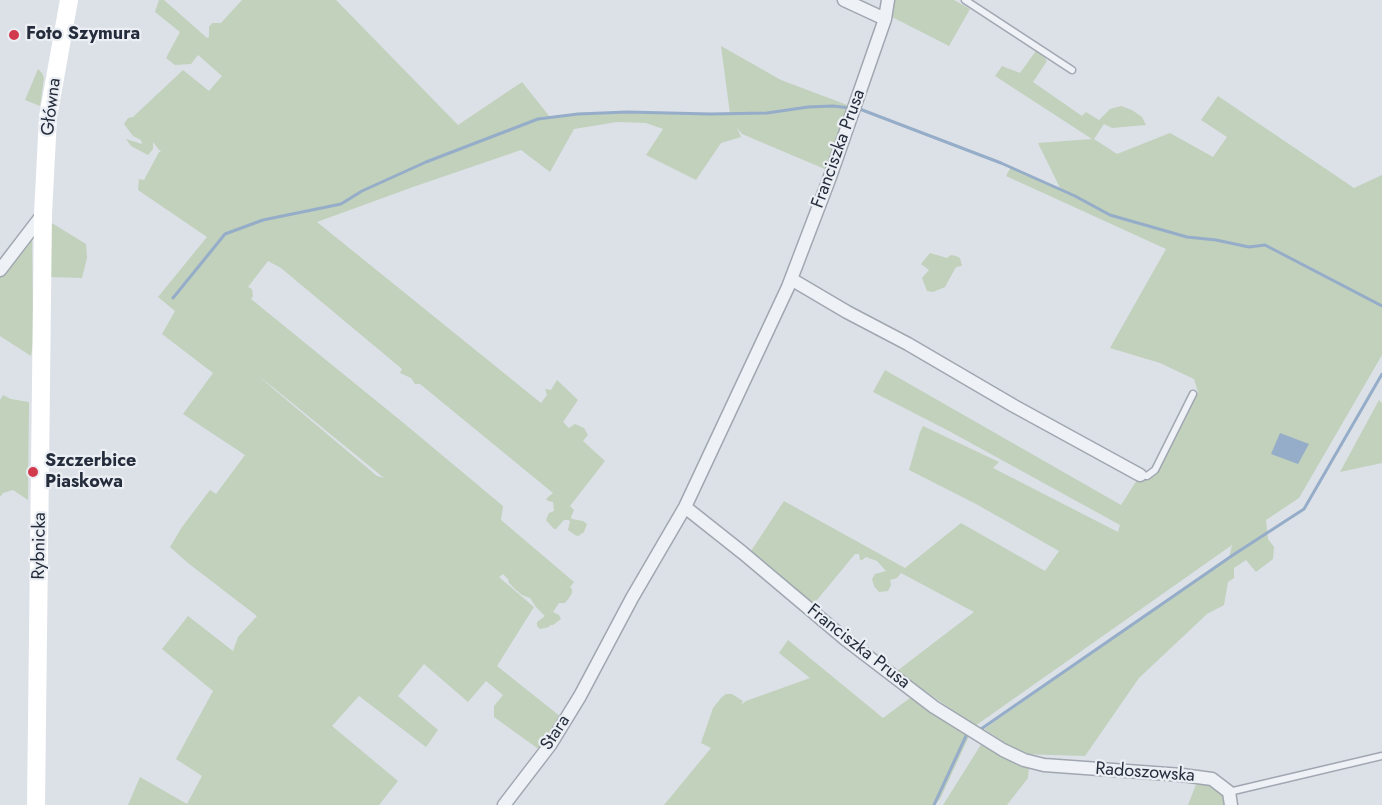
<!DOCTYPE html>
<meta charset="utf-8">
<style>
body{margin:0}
canvas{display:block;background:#dce0e7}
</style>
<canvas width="1382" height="805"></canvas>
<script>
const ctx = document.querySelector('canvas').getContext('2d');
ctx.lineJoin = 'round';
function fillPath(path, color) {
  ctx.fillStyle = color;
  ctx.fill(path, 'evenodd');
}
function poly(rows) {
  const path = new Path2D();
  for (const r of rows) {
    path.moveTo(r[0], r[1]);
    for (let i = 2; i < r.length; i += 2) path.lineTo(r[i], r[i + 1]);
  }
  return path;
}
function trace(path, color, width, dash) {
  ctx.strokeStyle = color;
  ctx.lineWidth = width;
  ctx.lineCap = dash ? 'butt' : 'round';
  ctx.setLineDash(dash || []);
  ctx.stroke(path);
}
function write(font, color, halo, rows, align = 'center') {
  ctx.font = font + ' Jost,sans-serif';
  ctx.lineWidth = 4.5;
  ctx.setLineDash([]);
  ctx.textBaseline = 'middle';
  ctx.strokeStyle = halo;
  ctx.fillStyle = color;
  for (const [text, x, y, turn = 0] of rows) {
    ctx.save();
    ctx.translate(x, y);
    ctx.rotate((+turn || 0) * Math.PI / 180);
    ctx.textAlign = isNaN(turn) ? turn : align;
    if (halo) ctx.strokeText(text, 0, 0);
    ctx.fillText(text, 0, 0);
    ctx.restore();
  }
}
const green = poly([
 [159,0,164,0,207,38,209,37,209,27,212,23,221,23,242,0,336,0,458,125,522,82,550,117,608,113,730,114,721,46,781,80,850,106,827,170,742,134,737,128,741,137,721,143,696,180,646,155,663,129,646,123,617,122,574,129,550,172,521,150,413,187,317,222,541,403,547,395,545,389,551,390,557,380,578,400,563,422,569,428,575,424,584,428,588,435,583,441,605,461,570,506,574,510,571,517,572,519,583,521,587,524,584,532,578,536,575,535,568,530,570,521,568,520,564,520,556,529,554,529,546,520,549,513,554,511,553,502,548,501,546,499,553,493,420,384,415,384,411,378,400,373,402,369,281,268,268,261,248,287,252,289,253,296,251,299,406,425,503,506,501,520,574,582,570,587,572,589,572,593,569,598,565,603,559,603,553,612,559,615,561,619,553,625,550,625,549,627,540,629,537,626,537,622,545,616,536,607,530,598,522,595,516,590,509,583,508,579,503,574,499,577,534,607,497,666,561,717,540,747,537,748,494,717,494,706,503,695,486,681,468,702,424,664,398,696,438,730,426,747,359,696,332,726,398,781,379,805,128,805,140,777,187,804,202,776,176,759,213,691,162,649,188,616,233,651,238,637,257,616,188,563,170,547,182,527,210,490,216,494,245,455,183,414,213,373,162,334,175,311,158,297,207,237,138,190,139,179,144,180,159,152,161,152,153,142,153,149,148,155,131,146,126,139,142,144,141,140,133,136,124,124,128,118,133,117,183,70,209,91,222,76,198,55,191,64,175,65,166,58,180,32,155,12],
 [258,376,275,389,384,478,377,476],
 [894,0,954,0,970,9,949,46,892,17],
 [1038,48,1047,61,1033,82,1082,116,1086,112,1099,120,1110,109,1121,106,1132,110,1142,117,1146,125,1112,128,1104,124,1094,139,1117,154,1170,133,1213,157,1227,137,1201,120,1218,96,1354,188,1382,175,1382,355,1299,498,1266,520,1268,539,1274,547,1273,559,1256,572,1246,560,1234,568,1234,578,1228,582,1224,605,1207,614,1139,678,1085,756,1022,754,984,729,1229,558,1232,545,975,726,897,671,974,612,901,573,897,578,890,580,891,585,888,591,879,592,874,586,872,579,875,574,886,571,877,561,866,557,862,560,860,560,859,554,855,554,812,606,749,554,784,501,905,568,961,523,1045,571,1059,551,976,504,909,470,920,432,923,426,999,462,993,468,1118,532,1120,525,949,431,873,392,885,370,1121,505,1139,477,1145,480,1155,475,1185,420,1198,392,1194,379,1160,363,1110,348,1166,249,1006,176,1011,167,1061,190,1038,143,1092,139,995,76,1002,66,1020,73],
 [38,69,42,73,44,78,40,106,25,100],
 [50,222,86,244,87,258,82,278,50,277],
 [32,234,33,320,36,322,31,356,0,336,0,277],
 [930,253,947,258,951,255,956,256,960,258,962,266,956,267,945,287,933,292,927,291,922,278,929,270,921,264],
 [3,395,11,399,29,402,28,500,13,490,3,493,0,497,0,400],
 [1379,400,1382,403,1382,463,1340,472],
 [788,640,883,718,914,695,970,734,940,799,934,805,664,805,711,748,701,743,713,708,721,698,726,694,732,694,743,701,741,705,746,701,810,678,779,653],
 [982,743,1029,767,1028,778,1007,805,943,805],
 [1197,782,1223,789,1228,805,1188,805]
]);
const water = poly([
 [1280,433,1309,444,1298,464,1271,454]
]);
const stream = poly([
 [857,108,1001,163,1075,196,1110,215,1187,237,1216,240,1249,247,1265,245,1382,306],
 [173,298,225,234,263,220,341,204,362,191,426,162,538,119,578,114,627,112,710,114,767,113,808,107,833,106,850,108],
 [981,729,1233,555,1304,509,1382,374],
 [934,805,966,736]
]);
const lane = poly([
 [965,0,1072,70],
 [1140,475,1147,476,1155,470,1193,394],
 [1229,792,1382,756]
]);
const street = poly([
 [844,0,885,19],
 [0,270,43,214],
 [791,279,847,312,908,344,1014,406,1140,475],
 [685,507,743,553,845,639,934,707,1003,750,1024,760,1044,765,1182,775,1212,779,1229,792,1231,805],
 [504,805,550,745,580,696,632,598,685,507,788,287,830,177,885,19,888,0]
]);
const secondary = poly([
 [36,805,43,214,48,117,69,0]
]);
const markers = [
 [14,35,6,"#d23b4e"],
 [33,472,6,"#d23b4e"]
];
const poiNames = [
 ["Foto Szymura",26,35],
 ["Szczerbice",45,462],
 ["Piaskowa",45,483]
];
const streetNames = [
 ["Główna",52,107,-83],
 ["Franciszka Prusa",839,149,-70],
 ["Rybnicka",40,546,-89],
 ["Franciszka Prusa",858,647,38],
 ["Stara",556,733,-57],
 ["Radoszowska",1145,773,4]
];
fillPath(green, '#c1d1bc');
fillPath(water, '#95adc8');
trace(stream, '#95adc8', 3);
trace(lane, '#a1a7b1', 9);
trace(street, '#a1a7b1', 15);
trace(lane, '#eef1f5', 6);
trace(street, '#eef1f5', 12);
trace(secondary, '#fff', 18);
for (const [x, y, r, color] of markers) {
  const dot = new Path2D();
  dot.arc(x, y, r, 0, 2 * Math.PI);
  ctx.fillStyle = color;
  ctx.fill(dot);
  trace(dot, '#ebeff4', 2);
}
write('bold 18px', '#252d3d', '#ebeff4', poiNames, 'left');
write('18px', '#252d3d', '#ebeff4', streetNames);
</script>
